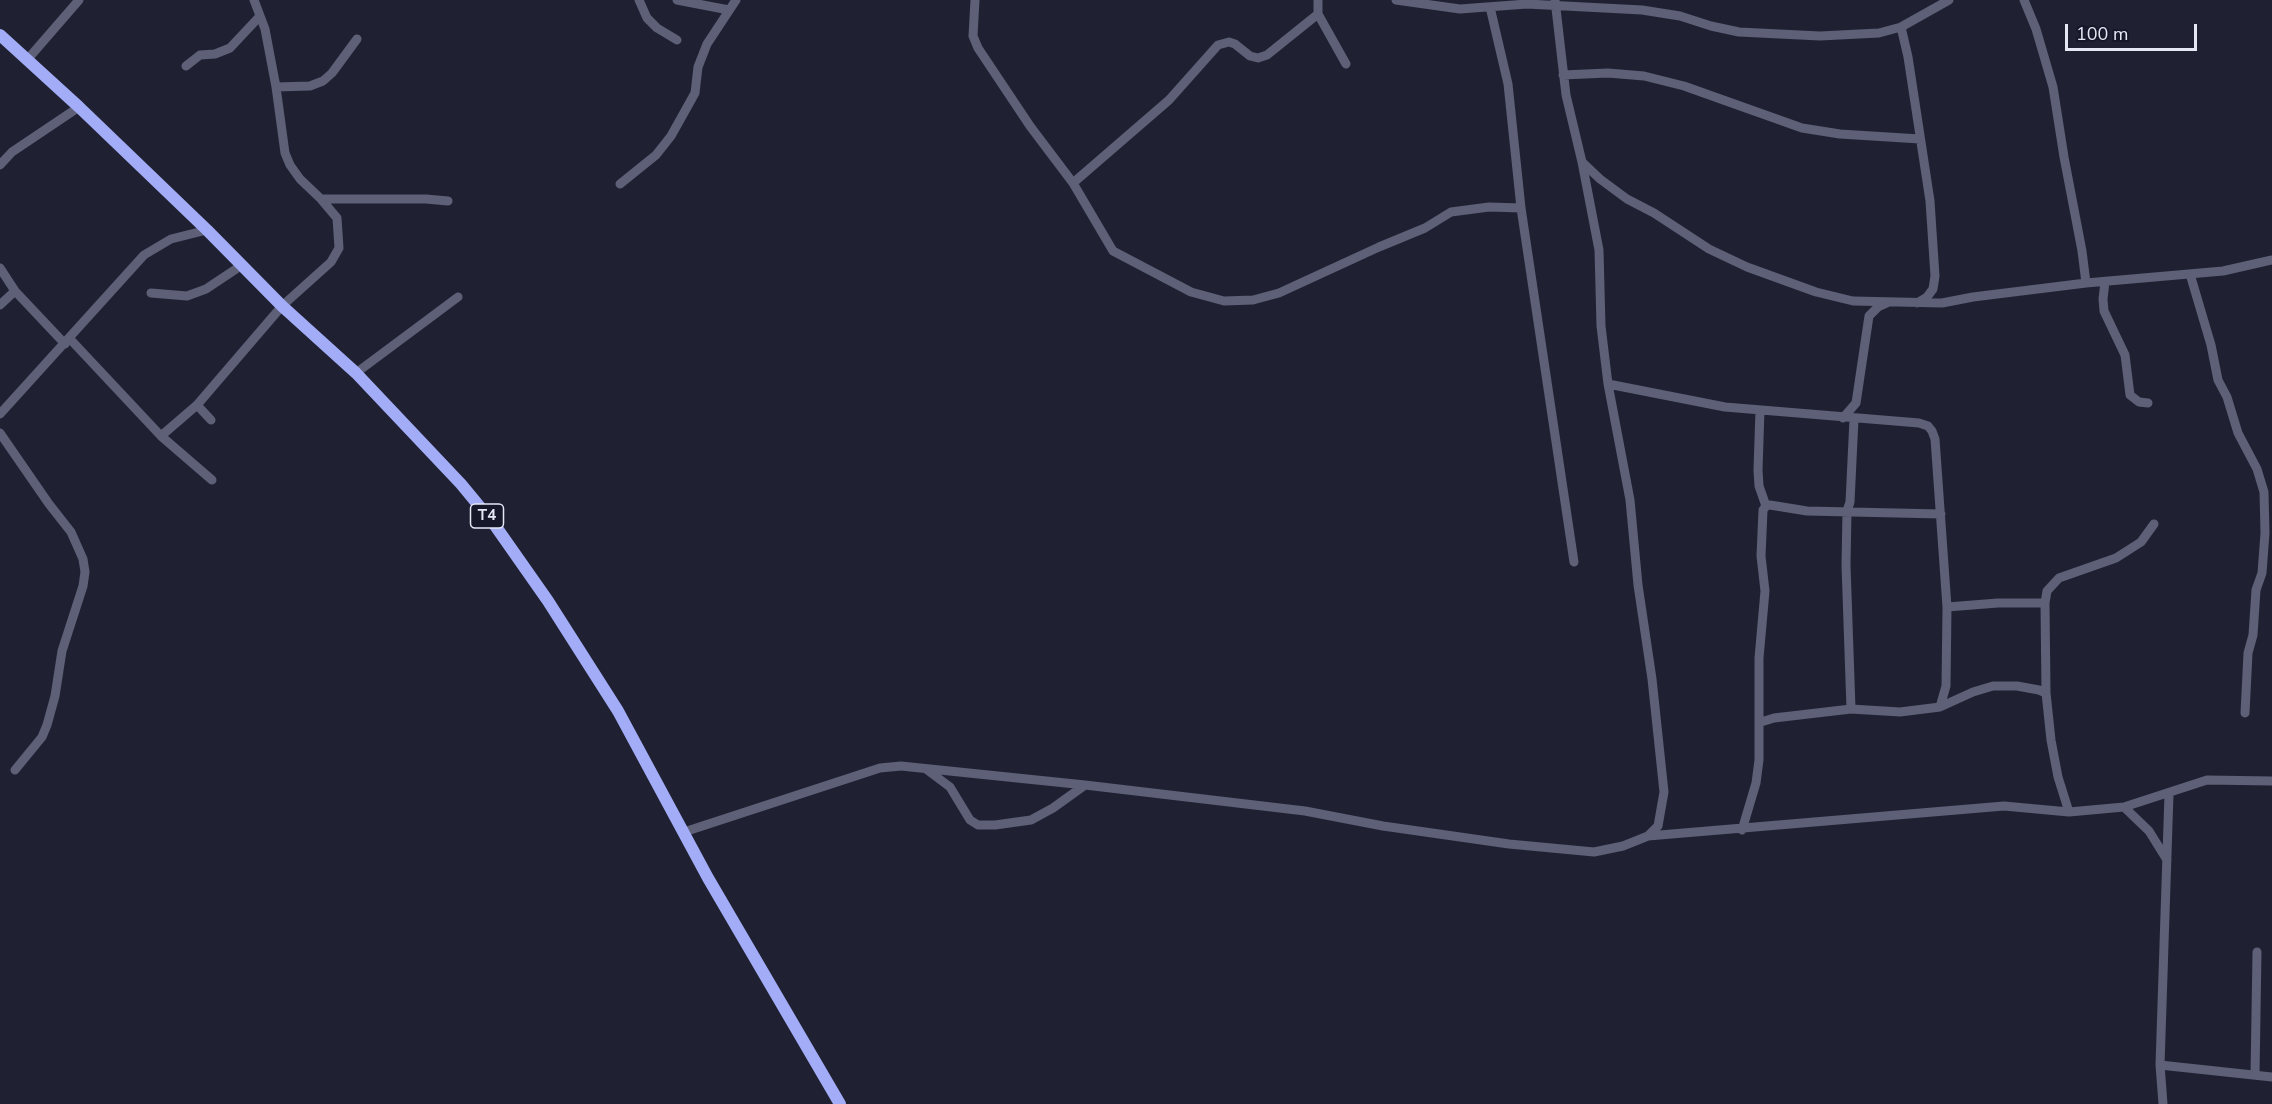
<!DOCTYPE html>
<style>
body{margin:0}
#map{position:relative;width:2272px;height:1104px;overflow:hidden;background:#1f2133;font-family:"Nunito Sans",sans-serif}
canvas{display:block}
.scale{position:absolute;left:2065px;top:24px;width:132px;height:27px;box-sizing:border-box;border:3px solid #e5e8f4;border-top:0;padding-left:8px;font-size:18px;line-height:21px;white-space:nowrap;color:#e5e8f4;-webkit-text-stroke:4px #161829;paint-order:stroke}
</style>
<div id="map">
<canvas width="2272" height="1104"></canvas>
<div class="scale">100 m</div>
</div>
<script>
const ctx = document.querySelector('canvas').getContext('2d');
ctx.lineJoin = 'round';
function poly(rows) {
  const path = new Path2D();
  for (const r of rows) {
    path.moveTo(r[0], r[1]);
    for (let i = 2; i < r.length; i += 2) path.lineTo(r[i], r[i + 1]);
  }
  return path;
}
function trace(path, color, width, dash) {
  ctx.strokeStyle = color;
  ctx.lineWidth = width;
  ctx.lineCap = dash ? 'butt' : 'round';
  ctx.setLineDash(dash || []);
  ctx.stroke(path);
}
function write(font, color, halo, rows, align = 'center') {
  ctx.font = font + ' "Nunito Sans",sans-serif';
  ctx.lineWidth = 4.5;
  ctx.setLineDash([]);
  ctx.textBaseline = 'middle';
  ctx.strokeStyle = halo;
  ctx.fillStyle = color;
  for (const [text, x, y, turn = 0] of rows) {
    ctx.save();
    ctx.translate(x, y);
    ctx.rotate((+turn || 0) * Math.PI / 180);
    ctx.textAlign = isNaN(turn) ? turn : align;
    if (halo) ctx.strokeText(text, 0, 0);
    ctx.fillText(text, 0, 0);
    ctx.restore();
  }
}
const minor = poly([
 [639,0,647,18,657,28,677,40],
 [677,0,729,10],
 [975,0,973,36,978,48,1030,126,1073,183,1113,251,1191,292,1224,301,1253,300,1279,293,1379,247,1425,228,1451,212,1489,207,1521,208],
 [1396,0,1460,9,1527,4,1642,10,1680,16,1711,26,1739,32,1820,36,1879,33,1901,27,1949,0],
 [2024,0,2036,29,2053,87,2064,157,2082,251,2086,283],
 [1490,7,1508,84,1521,208,1574,562],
 [1318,14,1346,64],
 [1901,27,1908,57,1930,201,1935,276,1933,289,1927,297,1917,303],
 [27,60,79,0],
 [186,66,200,55,215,54,230,48,260,16],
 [1563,75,1608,73,1644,76,1684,86,1802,128,1840,134,1920,139],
 [276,87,310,86,323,81,332,73,357,39],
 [1582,162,1600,179,1627,199,1654,213,1709,249,1747,267,1816,292,1853,301,1942,303,1973,297,2086,283,2223,271,2272,260],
 [0,165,12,152,79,107],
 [1073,183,1169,100,1218,45,1229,42,1235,44,1250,56,1258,58,1267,55,1318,14,1318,0],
 [620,184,656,155,671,136,695,93,698,67,707,44,736,0],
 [321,199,426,199,448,201],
 [0,268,15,291,65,344],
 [2190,274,2211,345,2218,380,2227,397,2238,433,2257,469,2264,492,2265,533,2262,573,2256,590,2253,635,2248,653,2245,713],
 [2105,282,2103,299,2104,311,2125,355,2130,395,2139,402,2148,403],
 [151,293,187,296,206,289,242,265],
 [0,305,15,291],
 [70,339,161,436,212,480],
 [356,373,458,297],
 [1608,384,1725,407,1919,423,1928,426,1932,431,1935,439,1947,607,1946,686,1940,707,1900,712,1851,709,1774,718,1761,722],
 [197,405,211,420],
 [1760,410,1758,470,1759,486,1766,506],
 [0,414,144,255,171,239,207,230],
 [1843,418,1856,403,1869,316,1878,307,1887,303],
 [0,433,49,504,71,532,83,559,85,572,83,586,62,651,55,696,47,725,42,737,15,770],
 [161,436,197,405,282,306,331,262,339,248,337,218,321,199,300,179,290,165,285,153,276,87,265,29,254,0],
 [1847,511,1846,565,1851,709],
 [1847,511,1850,502,1854,419],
 [1947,607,1998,603,2045,603],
 [1940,707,1973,692,1993,686,2017,686,2039,690,2046,693],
 [926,769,950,787,970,820,978,825,995,825,1031,820,1053,808,1085,785],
 [2124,807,2149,831,2167,860],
 [2069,812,2058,777,2051,740,2046,693,2045,603,2047,591,2059,578,2116,558,2141,542,2154,524],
 [1742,830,1756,783,1759,760,1759,658,1765,591,1761,556,1763,510,1766,506,1770,505,1807,511,1941,514],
 [684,832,880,768,901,766,1085,785,1305,811,1383,826,1509,844,1594,852,1623,846,1648,836,1658,826,1664,792,1652,679,1638,585,1630,500,1608,384,1601,326,1599,250,1582,162,1566,95,1555,0],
 [1648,836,2004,806,2069,812,2124,807,2207,780,2272,781],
 [2160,1065,2272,1077],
 [2255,1075,2257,952],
 [2163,1104,2160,1065,2169,794]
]);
const highway = poly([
 [0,35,79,107,207,230,282,306,356,373,461,484,494,524,548,601,618,711,708,878,840,1104]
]);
const shields = [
 [487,516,33]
];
const shieldNames = [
 ["T4",487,516]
];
trace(minor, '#5d6076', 9);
trace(highway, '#a3acf6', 12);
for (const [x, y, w] of shields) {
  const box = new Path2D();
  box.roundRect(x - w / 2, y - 12, w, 24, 4.5);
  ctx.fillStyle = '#161829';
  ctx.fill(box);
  trace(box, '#e5e8f4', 1.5);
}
write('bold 15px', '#e5e8f4', null, shieldNames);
</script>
